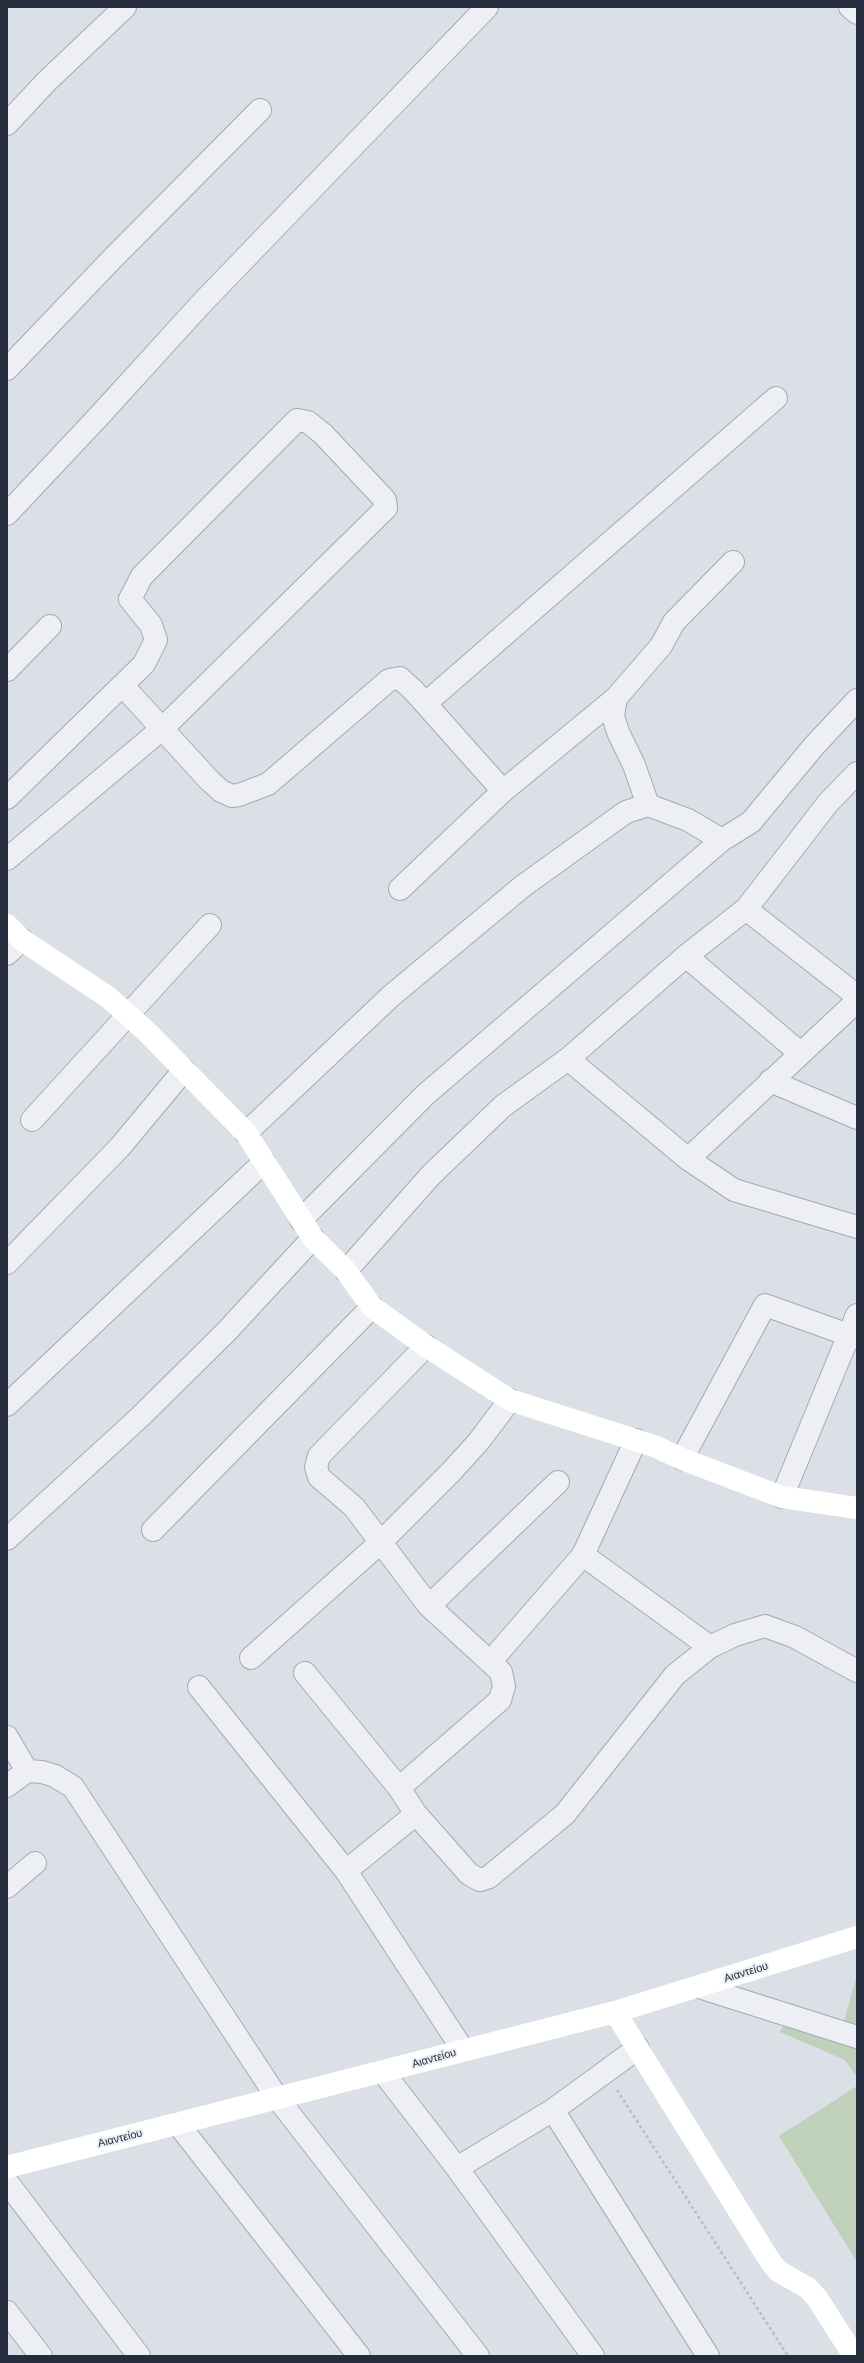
<!DOCTYPE html>
<meta charset="utf-8">
<style>
body{margin:0}
#map{position:relative;width:864px;height:2363px;overflow:hidden;background:#dbdfe6;font-family:Barlow,sans-serif}
canvas{display:block}
.frame{position:absolute;inset:0;border:8px solid #242c3d;pointer-events:none}
</style>
<div id="map">
<canvas width="864" height="2363"></canvas>
<div class="frame"></div>
</div>
<script>
const ctx = document.querySelector('canvas').getContext('2d');
ctx.lineJoin = 'round';
function fillPath(path, color) {
  ctx.fillStyle = color;
  ctx.fill(path, 'evenodd');
}
function poly(rows) {
  const path = new Path2D();
  for (const r of rows) {
    path.moveTo(r[0], r[1]);
    for (let i = 2; i < r.length; i += 2) path.lineTo(r[i], r[i + 1]);
  }
  return path;
}
function trace(path, color, width, dash) {
  ctx.strokeStyle = color;
  ctx.lineWidth = width;
  ctx.lineCap = dash ? 'butt' : 'round';
  ctx.setLineDash(dash || []);
  ctx.stroke(path);
}
function write(font, color, halo, rows, align = 'center') {
  ctx.font = font + ' Barlow,sans-serif';
  ctx.lineWidth = 4;
  ctx.setLineDash([]);
  ctx.textBaseline = 'middle';
  ctx.strokeStyle = halo;
  ctx.fillStyle = color;
  for (const [text, x, y, turn = 0] of rows) {
    ctx.save();
    ctx.translate(x, y);
    ctx.rotate((+turn || 0) * Math.PI / 180);
    ctx.textAlign = isNaN(turn) ? turn : align;
    if (halo) ctx.strokeText(text, 0, 0);
    ctx.fillText(text, 0, 0);
    ctx.restore();
  }
}
const green = poly([
 [857,1975,857,2077,845,2060,780,2032,786,2018,840,2035],
 [857,2086,857,2262,779,2136]
]);
const path = poly([
 [617,2090,788,2356]
]);
const street = poly([
 [850,7,857,13],
 [7,124,46,82,125,7],
 [7,369,113,258,260,110],
 [7,514,100,415,201,304,487,7],
 [7,670,50,626],
 [123,686,209,780,221,791,232,796,239,795,268,784,389,680,400,678,414,691,503,791],
 [426,703,776,398],
 [7,798,144,664,156,640,151,625,130,599,142,576,297,420,308,422,323,434,385,500,386,508,163,728,7,859],
 [648,805,634,765,618,732,613,716,616,698,661,646,674,622,733,562],
 [400,889,503,791,616,698],
 [746,909,857,996],
 [7,954,22,940],
 [686,956,800,1053],
 [568,1059,686,956,746,909,828,803,857,773],
 [770,1081,857,1118],
 [32,1120,210,925],
 [246,1133,391,996,523,886,626,812,648,805,688,820,722,840],
 [688,1159,857,1001],
 [301,1220,425,1095,722,840,751,822,814,746,857,700],
 [7,1263,120,1147,184,1070],
 [346,1271,431,1175,503,1106,568,1059,688,1159,734,1190,857,1227],
 [7,1405,264,1162],
 [682,1459,765,1305,857,1338],
 [782,1497,857,1315],
 [153,1530,372,1307],
 [7,1539,140,1417,227,1331,313,1238],
 [583,1555,710,1647],
 [429,1606,558,1482],
 [251,1658,381,1542,451,1472,479,1441,510,1400],
 [491,1661,583,1555,636,1440],
 [305,1673,399,1788,416,1814,469,1874,480,1880,489,1877,565,1814,675,1675,710,1647,735,1635,765,1626,795,1637,857,1671],
 [199,1687,346,1871,463,2050],
 [7,1737,27,1771,42,1772,55,1776,73,1787,278,2099,478,2356],
 [7,1786,27,1771],
 [399,1788,500,1700,504,1686,501,1672,429,1606,354,1507,319,1477,316,1467,319,1456,426,1346],
 [346,1871,416,1814],
 [7,1887,35,1863],
 [699,1987,857,2037],
 [383,2072,457,2168,593,2356],
 [553,2110,708,2356],
 [178,2124,359,2356],
 [457,2168,553,2110,638,2048],
 [7,2182,139,2356],
 [7,2312,41,2356]
]);
const secondary = poly([
 [7,925,22,940,108,997,147,1032,246,1133,313,1238,346,1271,372,1307,426,1346,510,1400,654,1446,682,1459,782,1497,857,1508],
 [615,2012,770,2261,778,2271,808,2288,817,2298,854,2356],
 [7,2167,615,2012,857,1937]
]);
const streetNames = [
 ["Αιαντείου",746,1972,-17],
 ["Αιαντείου",434,2058,-16],
 ["Αιαντείου",120,2138,-14]
];
fillPath(green, '#bfd0bb');
trace(street, '#a4a9b3', 24);
trace(path, '#b9bcc4', 2.5, [3, 3]);
trace(street, '#edeff4', 22);
trace(secondary, '#fff', 22);
write('11px', '#242c3d', '#eaedf4', streetNames);
</script>
